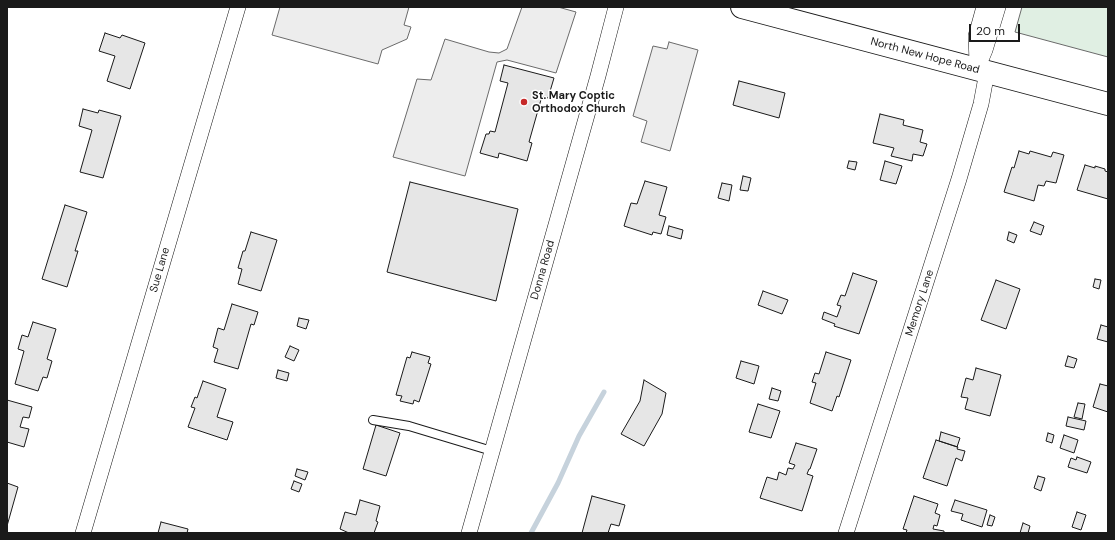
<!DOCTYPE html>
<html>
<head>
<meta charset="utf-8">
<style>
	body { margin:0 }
	#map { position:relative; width:1115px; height:540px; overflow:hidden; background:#fff; font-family:"DM Sans",sans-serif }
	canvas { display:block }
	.frame { position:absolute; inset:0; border:8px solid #1a1a1a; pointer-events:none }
	.scale { position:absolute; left:969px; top:24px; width:51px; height:18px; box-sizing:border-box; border:2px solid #1a1a1a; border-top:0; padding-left:5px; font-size:12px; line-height:14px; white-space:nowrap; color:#1a1a1a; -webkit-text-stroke:3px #fff; paint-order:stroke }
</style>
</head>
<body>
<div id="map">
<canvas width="1115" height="540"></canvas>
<div class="frame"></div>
<div class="scale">20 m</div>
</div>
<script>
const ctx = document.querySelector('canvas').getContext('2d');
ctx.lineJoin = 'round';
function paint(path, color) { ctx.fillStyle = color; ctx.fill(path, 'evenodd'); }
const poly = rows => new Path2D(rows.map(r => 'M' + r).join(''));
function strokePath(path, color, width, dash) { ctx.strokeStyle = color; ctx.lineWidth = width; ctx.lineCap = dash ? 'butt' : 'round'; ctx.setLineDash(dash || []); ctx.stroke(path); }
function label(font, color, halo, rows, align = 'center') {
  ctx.font = font + ' "DM Sans",sans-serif'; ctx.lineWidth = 3; ctx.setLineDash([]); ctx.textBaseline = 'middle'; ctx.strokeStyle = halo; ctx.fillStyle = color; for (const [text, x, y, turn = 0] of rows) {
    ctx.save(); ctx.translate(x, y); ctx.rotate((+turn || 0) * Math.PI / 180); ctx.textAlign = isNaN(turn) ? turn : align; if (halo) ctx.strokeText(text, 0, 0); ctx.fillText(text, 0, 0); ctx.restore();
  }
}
const green = poly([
	[1022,7,1108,7,1108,57,1015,32,1022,7]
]);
paint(green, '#e0efe3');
strokePath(green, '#6a6a6a', 1);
const parking = poly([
	[280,7,409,7,404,25,411,27,407,39,382,50,378,64,272,35,280,7],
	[522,7,558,7,576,12,556,73,507,60,497,62,465,176,393,157,417,79,431,80,445,39,489,52,499,53,507,49,522,7],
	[669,42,698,50,670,151,641,142,647,121,633,116,653,46,667,49,669,42]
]);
paint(parking, '#ededed');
strokePath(parking, '#6a6a6a', 1);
strokePath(poly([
	[531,533,558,483,579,436,604,392]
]), '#c6d2dc', 5);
const building = poly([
	[105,33,120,38,122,35,145,43,130,89,107,81,115,56,99,51,105,33],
	[504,65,554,78,548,98,542,96,529,142,532,143,527,161,499,153,498,158,480,153,486,134,489,134,490,131,495,132,508,83,500,81,504,65],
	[739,81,785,93,779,118,733,105,739,81],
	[83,109,98,113,99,110,121,116,103,178,80,172,92,130,79,126,83,109],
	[880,114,904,120,903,125,923,130,920,142,927,144,923,156,913,154,912,161,891,156,894,148,873,143,880,114],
	[1019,151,1029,154,1030,151,1051,157,1053,152,1064,155,1056,183,1046,181,1044,186,1038,185,1034,201,1004,192,1012,167,1014,168,1019,151],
	[849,161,857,162,855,170,847,168,849,161],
	[885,161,902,166,896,184,880,180,885,161],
	[1085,165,1095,168,1095,166,1105,169,1105,171,1108,172,1108,199,1077,190,1085,165],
	[743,176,751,178,748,191,740,190,743,176],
	[645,181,667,187,659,215,666,217,661,234,653,232,652,235,624,226,631,203,637,204,645,181],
	[410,182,518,209,496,301,387,272,410,182],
	[722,183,732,185,729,201,718,198,722,183],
	[65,205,87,212,75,251,78,251,67,287,42,279,65,205],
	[1034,222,1044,226,1041,235,1030,231,1034,222],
	[669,226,683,230,681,239,667,235,669,226],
	[251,232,277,240,261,291,238,284,242,269,238,268,243,251,245,251,251,232],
	[1009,232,1017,235,1014,243,1007,240,1009,232],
	[853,273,877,281,859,334,834,326,835,324,822,319,824,312,837,317,841,306,837,305,841,295,845,296,853,273],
	[1095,279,1101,280,1099,289,1093,287,1095,279],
	[996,280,1020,289,1006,329,981,320,996,280],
	[763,291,788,300,782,314,758,305,763,291],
	[232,304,258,312,254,325,251,324,238,369,214,362,218,349,213,347,218,328,224,330,232,304],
	[299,318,309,320,306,329,297,326,299,318],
	[33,322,56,329,47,359,52,361,47,378,43,377,38,391,15,384,24,351,18,349,22,335,28,337,33,322],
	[1101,325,1108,327,1108,342,1097,339,1101,325],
	[290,346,299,350,294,361,285,357,290,346],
	[412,352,430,357,428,363,431,364,419,402,414,400,413,404,400,401,402,396,396,395,407,357,410,358,412,352],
	[826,352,851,360,839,397,837,396,832,411,810,403,816,383,812,382,815,373,819,374,826,352],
	[1068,356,1077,359,1074,368,1065,366,1068,356],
	[741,361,759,366,754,384,736,378,741,361],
	[976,368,1001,375,990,416,965,409,968,398,961,397,966,378,973,380,976,368],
	[278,370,289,373,287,381,276,378,278,370],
	[644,380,666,393,662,414,644,446,621,434,640,401,644,380],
	[203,381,226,389,217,417,233,422,227,440,188,427,195,408,191,407,195,397,197,398,203,381],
	[1100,384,1108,386,1108,412,1093,407,1100,384],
	[772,388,781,391,778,401,769,399,772,388],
	[7,400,32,407,29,418,23,417,20,427,29,429,24,447,7,442,7,400],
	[1078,403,1085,404,1082,419,1074,417,1078,403],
	[758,404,780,411,771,438,749,432,758,404],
	[1068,417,1086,421,1084,430,1066,426,1068,417],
	[376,425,400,433,386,476,363,469,376,425],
	[941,432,960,438,957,447,939,441,941,432],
	[1048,433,1054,435,1052,443,1046,441,1048,433],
	[1064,435,1078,440,1074,453,1060,448,1064,435],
	[936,440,958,447,957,449,965,451,962,461,956,458,947,486,923,478,936,440],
	[796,443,817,449,810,469,809,469,807,474,813,476,802,511,760,498,767,477,777,480,779,472,786,475,788,468,793,469,795,465,789,463,796,443],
	[1077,457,1091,462,1087,473,1068,467,1071,458,1076,460,1077,457],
	[297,469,308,472,305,480,295,476,297,469],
	[1038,476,1045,478,1041,491,1034,488,1038,476],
	[294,481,302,484,299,492,291,489,294,481],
	[7,483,18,487,7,526,7,483],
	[592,496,625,505,619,526,611,524,608,533,582,533,592,496],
	[914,496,938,504,935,513,940,515,937,526,934,525,933,529,944,531,944,533,906,533,907,530,903,529,914,496],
	[360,500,380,506,376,521,378,522,374,533,349,533,340,529,345,512,356,515,360,500],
	[955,500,987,510,982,527,961,520,963,514,951,511,955,500],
	[1077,512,1086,515,1081,530,1072,527,1077,512],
	[990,515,995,517,992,526,987,525,990,515],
	[161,522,188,529,187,533,158,533,161,522],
	[1023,523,1030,526,1028,533,1020,533,1023,523]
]);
paint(building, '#e6e6e6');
strokePath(building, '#1a1a1a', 1);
const lane = poly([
	[373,420,409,426,492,451]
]);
const street = poly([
	[977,62,976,36,984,7],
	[977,69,985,50,998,7],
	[83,533,238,7],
	[469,533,598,76,616,7],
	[846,533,959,179,981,104,987,72]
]);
const primary = poly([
	[742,7,1108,104]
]);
strokePath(lane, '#1a1a1a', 10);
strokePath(street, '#1a1a1a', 16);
strokePath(primary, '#1a1a1a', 24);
strokePath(lane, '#fff', 8);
strokePath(street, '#fff', 15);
strokePath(primary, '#fff', 22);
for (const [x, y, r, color] of [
	[524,102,4,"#c62828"]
]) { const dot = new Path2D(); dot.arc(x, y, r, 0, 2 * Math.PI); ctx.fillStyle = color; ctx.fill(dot); strokePath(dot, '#fff', 1.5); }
label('11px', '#1a1a1a', '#fff', [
	["North New Hope Road",925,56,15],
	["Sue Lane",160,270,-74],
	["Donna Road",543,270,-74],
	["Memory Lane",920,303,-72]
]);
label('bold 11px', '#1a1a1a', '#fff', [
	["St. Mary Coptic",532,96],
	["Orthodox Church",532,109]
], 'left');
</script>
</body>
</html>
